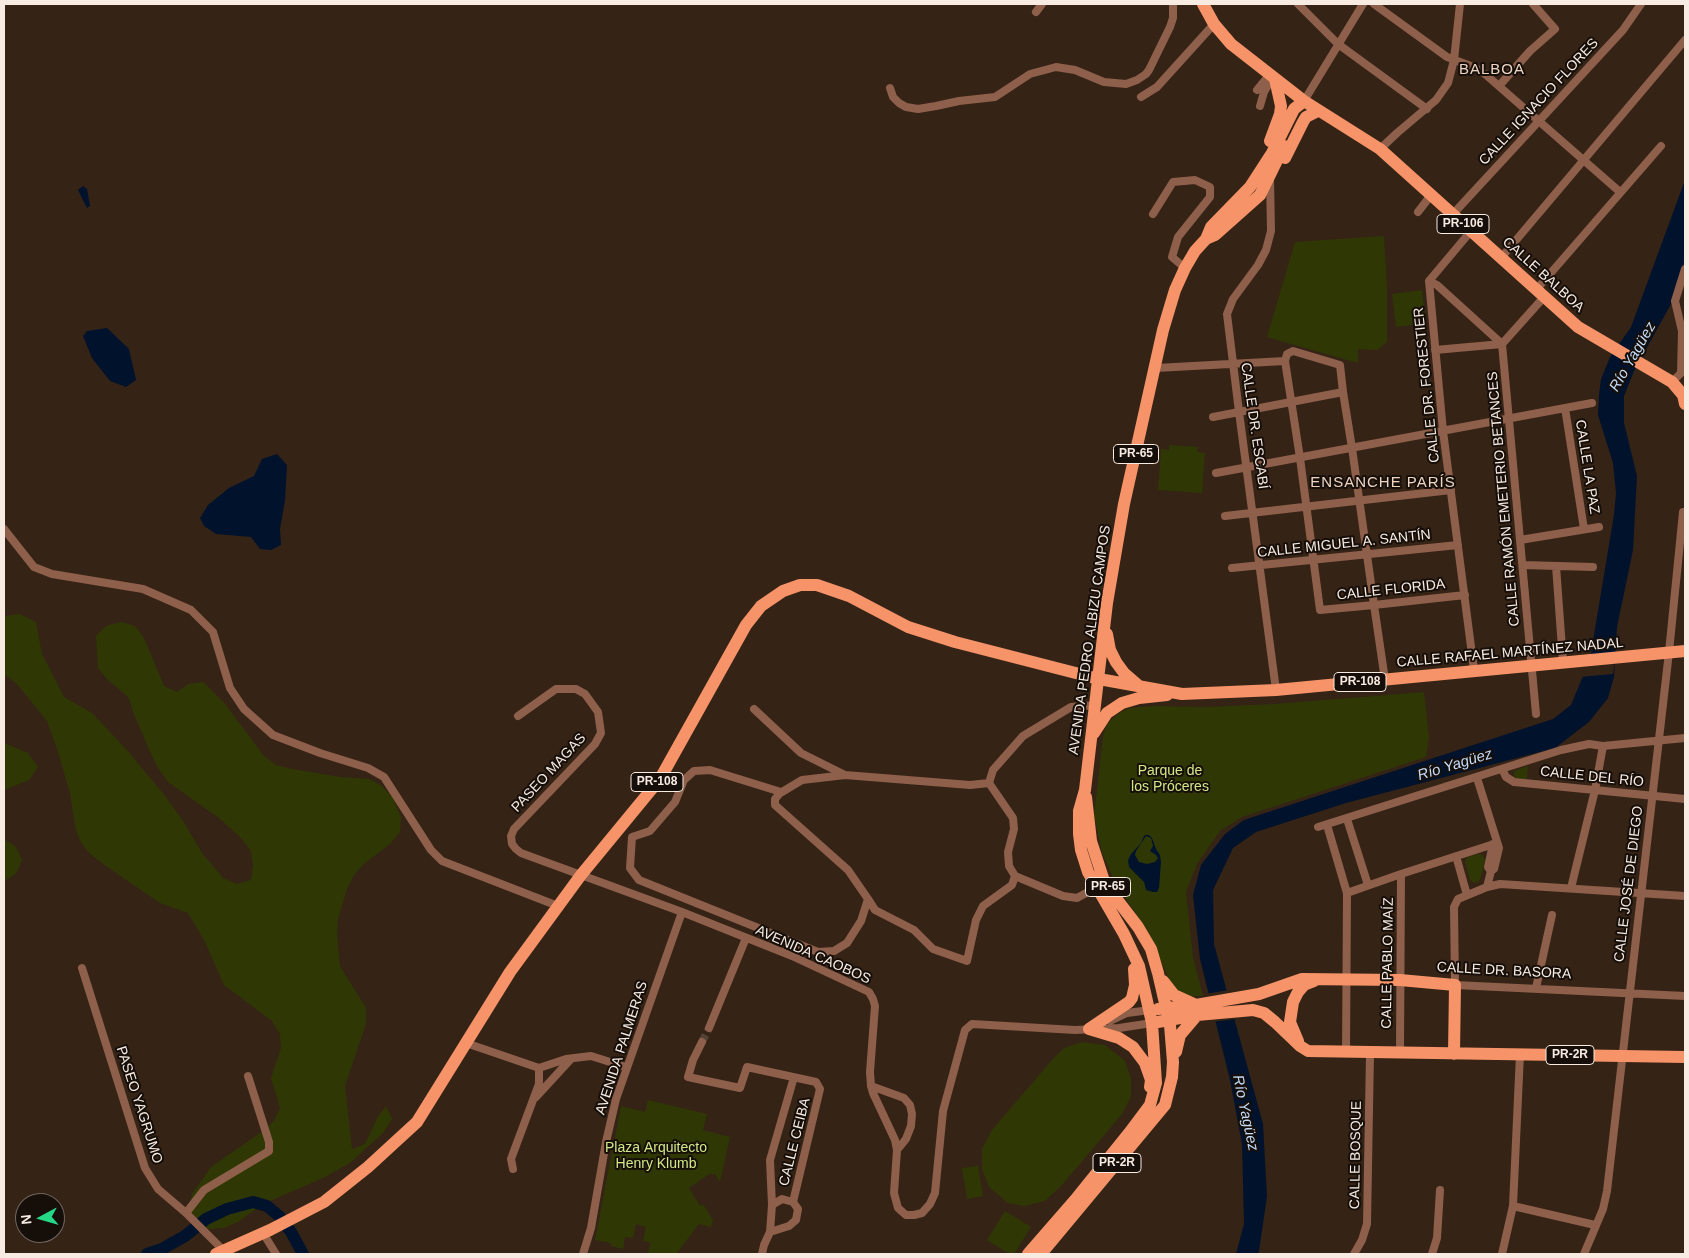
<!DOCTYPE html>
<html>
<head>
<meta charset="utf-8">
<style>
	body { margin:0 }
	#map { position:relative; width:1689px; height:1258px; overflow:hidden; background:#352316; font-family:Arial,sans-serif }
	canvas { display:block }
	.frame { position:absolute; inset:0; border:5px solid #f7ebe2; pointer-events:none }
	.north { position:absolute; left:15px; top:1193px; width:50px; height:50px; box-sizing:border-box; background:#160e09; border:1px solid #706660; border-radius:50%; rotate:264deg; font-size:14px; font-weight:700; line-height:20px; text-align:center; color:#f7ebe2 }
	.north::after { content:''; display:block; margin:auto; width:18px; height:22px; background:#25d886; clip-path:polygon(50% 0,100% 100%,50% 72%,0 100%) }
</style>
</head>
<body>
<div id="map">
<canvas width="1689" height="1258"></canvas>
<div class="frame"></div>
<div class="north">N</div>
</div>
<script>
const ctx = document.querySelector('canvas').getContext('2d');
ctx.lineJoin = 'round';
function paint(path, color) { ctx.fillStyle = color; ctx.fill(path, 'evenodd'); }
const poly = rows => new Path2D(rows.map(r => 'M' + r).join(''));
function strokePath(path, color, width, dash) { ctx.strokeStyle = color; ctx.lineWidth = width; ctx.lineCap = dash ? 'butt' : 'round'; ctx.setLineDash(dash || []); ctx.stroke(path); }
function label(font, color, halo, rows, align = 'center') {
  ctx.font = font + ' Arial,sans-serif'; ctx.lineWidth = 4; ctx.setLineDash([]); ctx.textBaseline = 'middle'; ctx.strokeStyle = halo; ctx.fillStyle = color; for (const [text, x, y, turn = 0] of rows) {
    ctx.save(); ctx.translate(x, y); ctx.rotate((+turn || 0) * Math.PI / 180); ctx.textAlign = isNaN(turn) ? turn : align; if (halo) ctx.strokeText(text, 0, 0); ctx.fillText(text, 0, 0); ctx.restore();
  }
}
paint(poly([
	[1384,236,1387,288,1387,342,1377,350,1358,349,1358,363,1267,337,1295,242],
	[1422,290,1426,323,1396,327,1392,294],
	[1169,445,1198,447,1197,452,1205,453,1202,493,1158,490,1161,449,1169,450],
	[20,614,36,622,42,654,64,697,92,713,126,749,166,797,185,824,202,853,223,878,237,884,251,880,253,866,251,851,241,838,219,818,168,782,158,768,151,754,133,712,129,698,107,679,98,668,96,636,106,626,121,622,135,626,144,638,164,686,177,692,188,684,203,682,225,704,264,756,276,765,292,769,340,777,369,779,382,786,393,798,401,817,400,832,390,844,365,863,354,875,347,889,338,919,337,935,340,966,366,1008,366,1024,345,1086,352,1149,365,1144,377,1118,386,1106,392,1119,383,1133,350,1163,323,1178,263,1204,238,1222,224,1228,209,1229,196,1223,189,1210,192,1194,211,1167,263,1131,274,1121,280,1108,271,1078,281,1048,280,1034,272,1021,224,985,205,942,188,913,160,903,103,864,89,853,80,841,75,827,70,793,57,749,47,721,16,683,4,674,4,616],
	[1424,692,1429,737,1426,757,1242,817,1220,831,1197,864,1186,892,1193,957,1203,996,1186,996,1173,988,1149,934,1115,882,1102,853,1094,815,1103,737,1107,724,1116,715,1129,708,1153,706,1207,707,1275,704],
	[4,743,28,753,38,767,29,780,4,790],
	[1528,766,1527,780,1516,778,1514,777,1514,771],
	[4,839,16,847,22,860,16,874,4,881],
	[1478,854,1483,855,1485,860,1480,880,1475,883,1470,880,1465,861,1468,857],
	[1082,1042,1105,1045,1125,1061,1131,1079,1131,1096,1122,1114,1062,1185,1045,1201,1024,1206,1008,1203,989,1187,982,1169,982,1149,992,1130,1051,1061,1064,1048],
	[648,1100,707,1114,703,1130,730,1137,720,1182,715,1174,712,1175,711,1173,689,1188,700,1206,703,1204,713,1220,711,1227,699,1224,676,1254,659,1253,658,1254,648,1254,650,1242,643,1241,646,1227,636,1224,633,1238,625,1237,623,1249,611,1246,611,1243,595,1240,621,1106,645,1112],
	[978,1166,983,1196,967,1199,962,1168],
	[1005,1211,1031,1227,1014,1254,1009,1254,987,1240]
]), '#2f3804');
paint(poly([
	[1685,180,1685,260,1671,304,1634,371,1624,396,1624,423,1637,476,1633,550,1617,627,1614,677,1608,698,1589,722,1555,748,1346,803,1256,832,1233,848,1213,890,1214,944,1263,1124,1267,1196,1259,1251,1258,1254,1236,1254,1244,1224,1242,1144,1230,1080,1200,959,1193,895,1201,865,1225,834,1244,820,1553,719,1571,705,1590,659,1614,515,1616,493,1613,463,1598,415,1599,395,1601,379,1610,357,1631,327],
	[83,186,87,189,90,206,87,208,78,190],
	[107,328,129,349,136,380,126,387,110,381,92,358,83,336,87,331],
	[277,454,287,465,285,500,280,529,281,545,271,550,260,549,251,537,216,534,204,526,200,518,208,505,229,488,254,476,262,459],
	[1145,835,1149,835,1152,838,1156,849,1160,855,1161,862,1159,888,1157,892,1153,892,1146,890,1144,882,1129,867,1128,860,1131,854,1141,843,1143,838],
	[1146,836,1151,838,1153,846,1150,851,1156,855,1158,858,1155,862,1147,864,1139,862,1135,855,1136,851]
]), '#01132c');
paint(poly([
	[1616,654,1613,674,1580,677,1588,658],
	[1229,990,1236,1019,1212,1022,1205,994]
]), '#352316');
strokePath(poly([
	[147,1254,162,1249,185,1236,206,1219,227,1209,253,1202,267,1206,279,1216,291,1232,303,1254]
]), '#01132c', 12);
strokePath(poly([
	[702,1042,709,1028]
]), '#524135', 8, [8, 4]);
strokePath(poly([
	[1298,4,1338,44,1427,109],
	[1374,4,1447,57,1476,68,1485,74,1620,192],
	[1036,12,1042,4],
	[1499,86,1530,51,1555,29,1533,4],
	[890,88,893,97,899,103,906,107,918,109,936,106,959,101,995,97,1030,74,1056,67,1075,70,1104,82,1126,84,1137,80,1146,74,1149,70,1170,27,1173,18,1173,4],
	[1257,90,1270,74],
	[1141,97,1157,87,1214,24],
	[1304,101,1363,4],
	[1260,106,1264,92,1273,77],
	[1380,149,1397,133,1436,100,1448,83,1454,60,1460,4],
	[1270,178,1271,231,1266,250,1258,265,1233,299,1227,314,1239,412,1276,690],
	[1418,212,1431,195],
	[1153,214,1173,182,1195,180,1210,187,1210,197,1178,237,1172,257,1185,268],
	[1453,214,1623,30,1641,4],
	[1471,231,1429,281,1443,431,1474,670],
	[1501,258,1685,40],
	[1429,281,1437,285,1502,344],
	[1536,290,1661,146],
	[1435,350,1502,344],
	[1156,368,1285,361],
	[1672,382,1681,373,1682,331,1675,301,1685,269],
	[1565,408,1584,529],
	[1213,417,1343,392],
	[1216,473,1592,403],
	[1225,516,1451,490],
	[4,529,34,567,52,574,143,589,191,610,213,632,230,688,244,709,273,735,320,753,368,768,384,777,431,850,442,861,558,906],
	[1520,540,1599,527],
	[1523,565,1593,567],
	[1556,566,1563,662],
	[1232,568,1458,545],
	[1385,680,1374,605,1352,448,1343,392,1340,365,1293,351,1287,354,1285,361,1300,458,1320,610,1374,605,1465,595],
	[754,709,801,753,845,775,970,785,989,783,1013,818,1014,829,1008,852,1009,866,1015,876,1063,896,1077,898,1099,886],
	[1536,714,1502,344,1544,297],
	[518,716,556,689,576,689,585,694,598,712,601,733,595,744,514,829,511,836,512,844,516,849,521,853,682,912,792,956,869,992,873,999,875,1006,870,1072,871,1086,873,1093,895,1140,897,1150,894,1193,898,1208,906,1215,914,1215,922,1213,930,1204,935,1193,943,1111,965,1030,972,1024,1075,1030,1119,1028,1152,1023],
	[1502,769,1506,777,1514,782,1685,799],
	[1477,778,1499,848,1494,869,1491,871],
	[989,783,993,770,1023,736,1071,707,1096,705],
	[781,792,710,770,694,771,684,780,675,802,650,831,632,837,630,868,639,880,818,952,834,951,847,943,861,921,868,899,848,870,775,805,775,799,781,792,782,792,802,780,845,775],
	[1347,819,1368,885],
	[1327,825,1347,893,1346,1052],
	[1318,827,1561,750,1589,744,1603,746,1685,738],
	[1456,856,1467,895],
	[1487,887,1491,871,1488,867,1493,844],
	[1571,888,1595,790,1603,746],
	[1347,893,1401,874,1497,843],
	[1685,896,1500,884,1487,887,1458,899,1454,907,1455,985,1685,996],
	[868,899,875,910,914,930,933,949,967,961,976,920,983,906,1012,885,1015,876],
	[82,968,145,1168,158,1189,186,1213,224,1251],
	[1536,988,1552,915],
	[1110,1021,1127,1013,1150,1010],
	[709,1028,746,938],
	[702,1042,693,1060,688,1077,740,1088,747,1067,816,1082,820,1089,793,1202],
	[466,1043,539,1068,566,1059,591,1056,626,1067],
	[1400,1053,1401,874],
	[871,1086,904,1098,910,1105,912,1114,911,1126,906,1139,897,1150],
	[536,1097,570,1060],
	[513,1169,511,1159,539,1084,539,1068],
	[772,1205,770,1160,794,1077],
	[1513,1206,1595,1225],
	[186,1213,204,1190,269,1151,269,1142,248,1076],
	[263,1233,276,1254],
	[583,1254,591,1228,606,1142,616,1099,682,912],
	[762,1254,764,1245,770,1232,772,1205,782,1199,793,1202,798,1209,796,1220,789,1226,770,1232],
	[1354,1254,1362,1240,1367,1224,1370,1053],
	[1432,1254,1437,1238,1440,1190],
	[1502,1254,1513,1206,1520,1054],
	[1584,1254,1603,1209,1607,1191,1669,652,1683,512,1685,512]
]), '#8e5f4a', 8);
strokePath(poly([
	[1203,4,1214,24,1231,44,1304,101,1380,149,1578,327,1672,382,1683,395,1685,404],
	[1270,141,1280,114,1281,106,1275,79],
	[1285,158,1303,122,1306,117,1318,111],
	[1208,238,1215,235,1260,195,1284,146],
	[1107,634,1110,650,1116,662,1124,673,1139,686],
	[1094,733,1107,713,1122,703,1139,698,1167,695],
	[1163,981,1174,995,1196,1005],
	[1158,1009,1196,1005,1259,994,1302,979,1400,980,1455,985,1454,1054],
	[1152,1023,1197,1015,1253,1010,1264,1013,1275,1022,1300,1046,1308,1051,1685,1057],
	[1089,1029,1119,1038,1133,1047,1145,1063,1151,1080,1150,1087],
	[1089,1029,1129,1002,1132,998,1135,985,1134,969],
	[1298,1041,1290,1022,1293,1002,1298,992,1304,985,1314,981],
	[1176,1052,1180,1035,1197,1015],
	[216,1254,270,1230,324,1202,368,1167,417,1122,510,972,581,875,660,779,746,625,761,606,783,591,800,585,817,585,849,596,908,627,955,642,1099,679,1182,694,1276,690,1685,651],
	[1028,1254,1075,1200,1129,1133,1150,1105,1156,1083,1152,1023,1139,966,1124,934,1088,872,1081,850,1079,834,1079,811,1085,790,1107,603,1124,504,1163,330,1175,290,1185,268,1195,251,1206,239,1211,227,1250,187,1272,153,1294,109,1304,101],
	[1041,1254,1165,1105,1172,1077,1173,1062,1170,1025,1158,973,1151,949,1138,927,1105,884,1091,841,1086,797]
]), '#f69368', 12);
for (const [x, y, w] of [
	[1463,224,52],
	[1136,454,45],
	[1360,682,52],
	[657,782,52],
	[1108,887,45],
	[1570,1055,48],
	[1117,1163,48]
]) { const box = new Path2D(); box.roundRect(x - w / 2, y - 9.5, w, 19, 4); ctx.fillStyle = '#160e09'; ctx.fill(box); strokePath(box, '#f7ebe2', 1); }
label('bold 12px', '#f7ebe2', null, [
	["PR-106",1463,224],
	["PR-65",1136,454],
	["PR-108",1360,682],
	["PR-108",657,782],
	["PR-65",1108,887],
	["PR-2R",1570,1055],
	["PR-2R",1117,1163]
]);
label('14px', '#f7ebe2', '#160e09', [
	["CALLE IGNACIO FLORES",1539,102,-47],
	["CALLE BALBOA",1543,275,42],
	["CALLE DR. FORESTIER",1427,385,-96],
	["CALLE DR. ESCABÍ",1254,426,82],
	["CALLE LA PAZ",1587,467,81],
	["CALLE RAMÓN EMETERIO BETANCES",1504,499,-95],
	["CALLE MIGUEL A. SANTÍN",1344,544,-6],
	["CALLE FLORIDA",1391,590,-6],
	["AVENIDA PEDRO ALBIZU CAMPOS",1090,640,-82],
	["CALLE RAFAEL MARTÍNEZ NADAL",1510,653,-5],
	["PASEO MAGAS",549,773,-47],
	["CALLE DEL RÍO",1592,777,6],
	["CALLE JOSÉ DE DIEGO",1629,884,-83],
	["AVENIDA CAOBOS",813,955,24],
	["CALLE PABLO MAÍZ",1388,963,-89],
	["CALLE DR. BASORA",1504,971,3],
	["AVENIDA PALMERAS",622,1048,-72],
	["PASEO YAGRUMO",139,1105,72],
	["CALLE CEIBA",795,1142,-76],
	["CALLE BOSQUE",1356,1155,-89]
]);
label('14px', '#d2e886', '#160e09', [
	["Parque de",1170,771],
	["los Próceres",1170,787],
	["Plaza Arquitecto",656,1148],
	["Henry Klumb",656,1164]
]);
ctx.letterSpacing = '1px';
label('15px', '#edd5c4', '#160e09', [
	["BALBOA",1492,70],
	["ENSANCHE PARÍS",1383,483]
]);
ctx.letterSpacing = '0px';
label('italic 15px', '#c2dbf9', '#160e09', [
	["Río Yagüez",1633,357,-60],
	["Río Yagüez",1455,765,-17],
	["Río Yagüez",1245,1113,78]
]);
</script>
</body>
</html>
